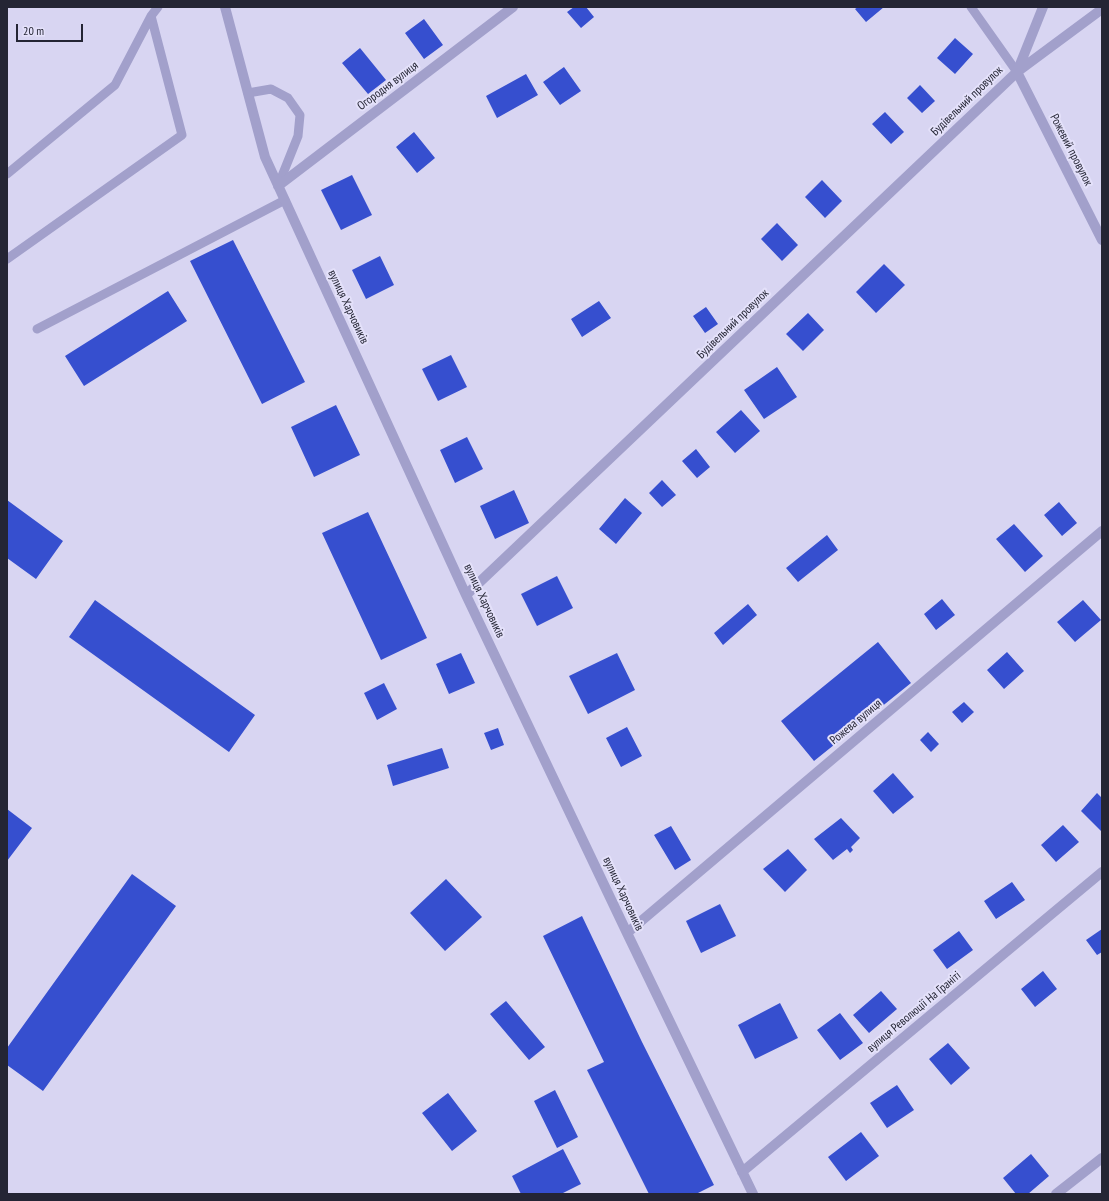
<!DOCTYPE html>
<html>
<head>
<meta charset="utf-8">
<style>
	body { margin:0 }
	#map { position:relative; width:1109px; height:1201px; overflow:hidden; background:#d8d5f2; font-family:"PT Sans Narrow",sans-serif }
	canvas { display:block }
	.frame { position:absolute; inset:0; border:8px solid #242534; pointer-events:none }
	.scale { position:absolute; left:16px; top:24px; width:67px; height:18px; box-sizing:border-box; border:2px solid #242534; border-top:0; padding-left:5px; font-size:12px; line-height:14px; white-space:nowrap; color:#242534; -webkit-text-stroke:3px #e4e1fa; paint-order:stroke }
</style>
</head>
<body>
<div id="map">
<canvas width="1109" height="1201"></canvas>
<div class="frame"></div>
<div class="scale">20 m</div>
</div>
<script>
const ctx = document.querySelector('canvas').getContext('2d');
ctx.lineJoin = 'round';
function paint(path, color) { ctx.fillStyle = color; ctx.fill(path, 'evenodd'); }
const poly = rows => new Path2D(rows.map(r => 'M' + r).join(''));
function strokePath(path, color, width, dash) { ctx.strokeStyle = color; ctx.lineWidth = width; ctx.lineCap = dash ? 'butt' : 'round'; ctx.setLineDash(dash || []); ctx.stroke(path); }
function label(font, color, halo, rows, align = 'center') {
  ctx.font = font + ' "PT Sans Narrow",sans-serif'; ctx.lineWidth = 4; ctx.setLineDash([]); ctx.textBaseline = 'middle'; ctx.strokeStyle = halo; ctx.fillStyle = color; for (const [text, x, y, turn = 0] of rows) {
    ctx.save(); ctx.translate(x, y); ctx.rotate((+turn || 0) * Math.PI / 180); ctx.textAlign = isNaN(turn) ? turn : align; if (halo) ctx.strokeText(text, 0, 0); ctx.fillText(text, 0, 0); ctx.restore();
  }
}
paint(poly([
	[574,7,586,7,594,17,581,28,567,12],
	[858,7,884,7,866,22,855,9],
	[424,19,443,45,424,59,405,33],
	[955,38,973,54,955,74,937,58],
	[360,48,386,80,368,94,342,63],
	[564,67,581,91,560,105,543,82],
	[526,74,538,95,497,118,486,96],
	[920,85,935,101,922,113,907,98],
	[885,112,904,132,891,144,872,124],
	[414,132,435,158,417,173,396,147],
	[352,175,372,215,341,230,321,190],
	[822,180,842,201,825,218,805,197],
	[777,223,798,245,782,261,761,239],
	[233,240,305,382,262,404,190,261],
	[380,256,394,285,366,299,352,270],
	[884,264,905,285,876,313,856,292],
	[168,291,187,321,84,386,65,356],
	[599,301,611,318,582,337,571,319],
	[706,307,718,324,705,333,693,316],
	[808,313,824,330,803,351,786,334],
	[451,355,467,387,438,401,422,369],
	[777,367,797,397,764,419,744,390],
	[336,405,360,455,314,477,291,427],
	[741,410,760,431,735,453,716,432],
	[467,437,483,469,455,483,440,450],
	[696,449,710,467,697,478,682,461],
	[662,480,676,495,662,507,649,493],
	[514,490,529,523,495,539,480,506],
	[625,498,642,513,616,544,599,529],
	[7,500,63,541,36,579,7,558],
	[1059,502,1077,523,1062,536,1044,515],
	[368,512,427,638,381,660,322,533],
	[1014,524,1043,556,1025,572,996,539],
	[827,535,838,550,798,582,786,568],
	[557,576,573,608,537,626,521,594],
	[942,599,955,615,936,630,924,614],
	[95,600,255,715,229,752,69,637],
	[1083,600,1101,620,1075,642,1057,622],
	[748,604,757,615,723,645,714,633],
	[878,642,911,683,814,761,781,721],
	[1007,652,1024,671,1004,689,987,670],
	[461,653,475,683,449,694,436,664],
	[617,653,635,690,588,714,569,676],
	[384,683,397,709,377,720,364,693],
	[964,702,974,712,962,723,952,712],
	[627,727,642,756,621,767,606,738],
	[498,728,504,745,491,750,484,733],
	[928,732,939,744,931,752,920,740],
	[442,748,449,768,393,786,387,765],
	[893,773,914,797,893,814,873,791],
	[1097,793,1102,798,1102,832,1081,811],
	[7,809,32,828,7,861],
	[841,818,860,838,851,847,853,850,850,853,847,849,833,860,814,839],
	[1063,825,1079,842,1056,862,1041,845],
	[671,826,691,860,675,870,654,835],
	[788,849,807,870,785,892,763,869],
	[132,874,176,906,43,1091,7,1065,7,1048],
	[446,879,482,917,445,951,410,913],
	[1012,882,1025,900,996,919,984,901],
	[720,904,736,936,701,953,686,921],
	[582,916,642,1042,714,1185,696,1194,649,1194,587,1070,604,1062,543,936],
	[1102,929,1102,952,1097,955,1086,940],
	[959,931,973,950,947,969,933,950],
	[1043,971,1057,989,1035,1007,1021,989],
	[881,991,897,1009,869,1033,853,1015],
	[506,1001,545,1047,529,1060,490,1014],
	[780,1003,798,1038,755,1059,738,1025],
	[840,1013,863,1043,840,1060,817,1030],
	[948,1043,970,1068,951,1085,929,1059],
	[897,1085,914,1110,887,1128,870,1103],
	[555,1090,578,1137,557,1148,534,1101],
	[448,1093,477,1131,452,1151,422,1113],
	[861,1132,879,1156,846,1181,828,1157],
	[563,1149,581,1184,561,1194,521,1194,512,1176],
	[1031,1154,1049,1176,1028,1194,1016,1194,1003,1178]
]), '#364fcf');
strokePath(poly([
	[971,7,1017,72],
	[248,93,271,89,288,98,300,115,298,136,278,186],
	[7,174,115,85,151,16,158,7],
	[7,259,182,135,151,16],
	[37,329,285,200]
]), '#a2a0cb', 9);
strokePath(poly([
	[225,7,265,157,466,595,627,933,753,1194],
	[1043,7,1017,72,1102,240],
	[278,186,513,7],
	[466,595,1017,72,1102,9],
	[627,933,1102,531],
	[742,1172,1102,872],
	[1056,1194,1102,1158]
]), '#a2a0cb', 10);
label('12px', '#242534', '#e4e1fa', [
	["Огородня вулиця",388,86,-37],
	["Будівельний провулок",967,101,-44],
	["Рожевий провулок",1071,150,63],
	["вулиця Харчовиків",348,307,65],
	["Будівельний провулок",733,324,-44],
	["вулиця Харчовиків",484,601,65],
	["Рожева вулиця",856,722,-40],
	["вулиця Харчовиків",623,894,65],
	["вулиця Революції На Граніті",914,1012,-40]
]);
</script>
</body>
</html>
